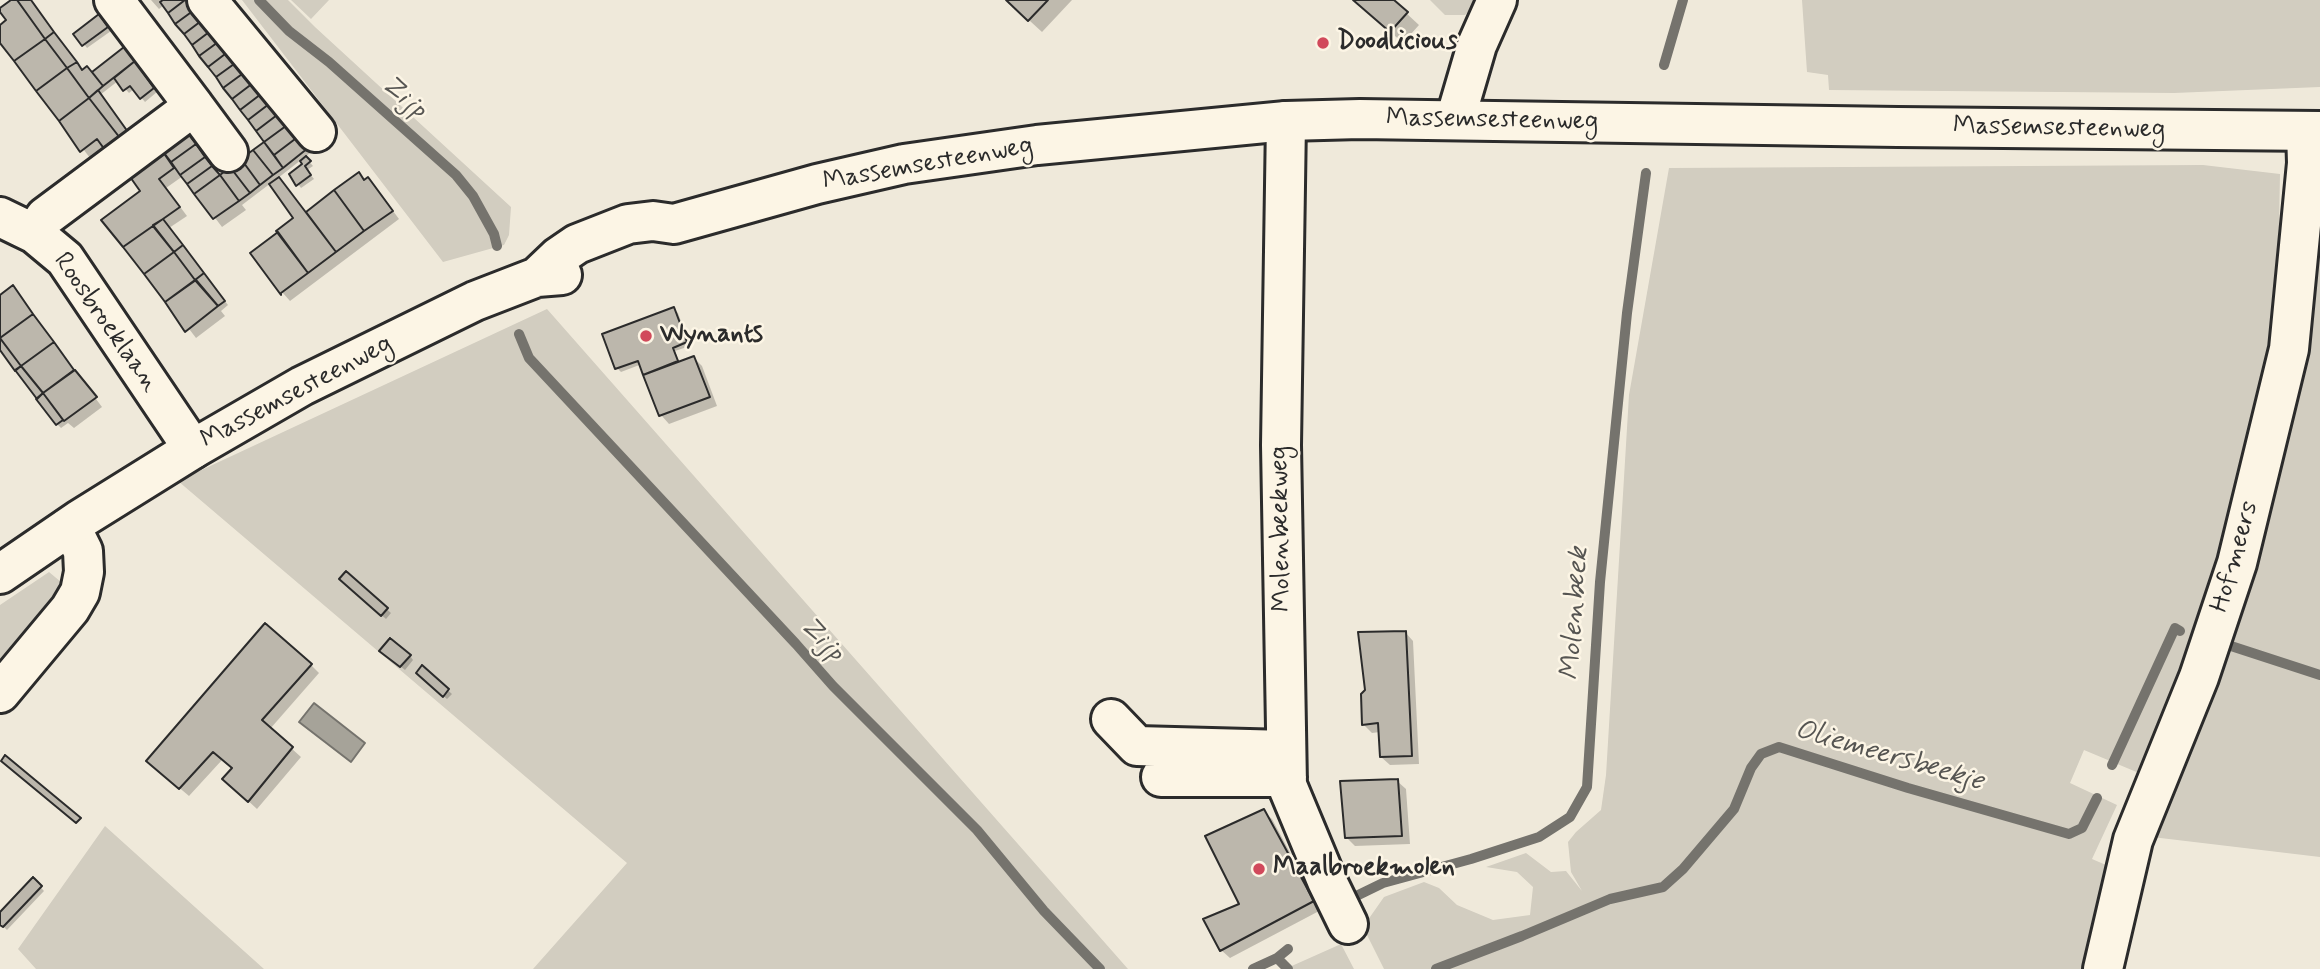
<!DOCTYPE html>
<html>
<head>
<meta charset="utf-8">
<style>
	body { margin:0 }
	canvas { display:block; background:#efe9da }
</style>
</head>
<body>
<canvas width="2320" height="969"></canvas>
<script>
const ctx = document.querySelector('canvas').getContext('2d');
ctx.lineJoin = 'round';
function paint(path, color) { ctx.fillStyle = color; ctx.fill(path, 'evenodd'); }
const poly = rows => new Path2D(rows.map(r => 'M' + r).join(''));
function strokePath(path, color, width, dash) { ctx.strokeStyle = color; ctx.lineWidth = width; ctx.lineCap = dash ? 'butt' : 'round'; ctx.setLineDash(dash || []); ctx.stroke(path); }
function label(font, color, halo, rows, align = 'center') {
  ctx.font = font + ' Mynerve,sans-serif'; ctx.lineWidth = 5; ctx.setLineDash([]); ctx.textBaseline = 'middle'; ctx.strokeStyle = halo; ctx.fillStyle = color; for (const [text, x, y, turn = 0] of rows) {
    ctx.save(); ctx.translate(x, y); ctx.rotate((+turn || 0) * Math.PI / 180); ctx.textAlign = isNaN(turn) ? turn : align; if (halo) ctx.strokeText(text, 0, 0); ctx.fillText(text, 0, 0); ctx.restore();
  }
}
paint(poly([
	[242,0,288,0,315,27,511,207,509,235,504,245,443,262],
	[291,0,329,0,311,19],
	[1430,0,1480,0,1465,15,1445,15],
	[1802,0,2320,0,2320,87,2174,93,1829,90,1828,75,1807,72],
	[2203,165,2280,174,2279,227,2269,356,2208,603,2146,776,2084,750,2070,783,2117,805,2092,859,2113,868,2092,969,1384,969,1363,927,1384,897,1424,882,1439,888,1457,905,1493,920,1530,915,1533,887,1517,872,1486,867,1526,853,1551,872,1566,871,1582,891,1571,872,1568,842,1576,832,1601,810,1606,775,1629,395,1669,168],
	[2320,195,2320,857,2152,837,2262,541,2306,358],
	[547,309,1128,969,533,969,627,863,178,481],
	[49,572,61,582,59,598,0,667,0,605],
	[105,826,206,917,264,969,36,969,18,949],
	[1341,944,1354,969,1285,969]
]), '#d2cdc0');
const water = poly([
	[314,703,365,743,351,762,299,722,314,703]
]);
paint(water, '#a6a399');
strokePath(water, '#75736d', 2);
paint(poly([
	[13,0,30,0,83,71,92,74,124,49,157,92,145,102,134,89,129,93,118,81,100,95,105,148,90,158,0,40,0,27,9,20],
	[151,0,196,0,310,153,305,157,313,166,307,170,314,179,301,188,298,184,305,164,301,160,278,178,307,213,359,174,376,188,399,219,290,301,282,292,296,218,271,183,242,205,246,210,222,227,183,176,166,188,187,216,169,228,228,305,221,311,225,316,196,338,105,219,143,191,130,174,186,133,220,177,266,143,164,5,159,9],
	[1007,0,1072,0,1042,32],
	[1354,0,1392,0,1419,25,1403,43],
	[103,20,111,31,87,48,84,44],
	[0,297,20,297,102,407,74,428,68,423,61,428,57,424,0,348],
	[674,309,678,313,690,346,675,351,680,363,694,358,702,366,717,406,669,424,661,415,642,364,621,372,617,368],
	[347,574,391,613,386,619,342,579],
	[1405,632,1413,641,1419,764,1390,765,1381,757,1380,732,1372,733,1363,724],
	[385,654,410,656,413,660,405,670],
	[311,665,319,673,270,729,301,757,257,809,233,787,234,769,222,760,189,796,157,769],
	[423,668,452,694,447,699,418,673],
	[1397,781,1406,789,1410,844,1355,846,1346,837],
	[1263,811,1272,819,1321,910,1230,958,1221,950,1242,904],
	[33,879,44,891,7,930,0,923,0,915]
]), '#0003');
strokePath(poly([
	[259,0,289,31,329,62,456,175,473,196,494,234,497,246],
	[1664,65,1683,0],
	[519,334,529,358,796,644,833,686,977,830,1044,911,1100,969],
	[2231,646,2320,675],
	[2112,765,2175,628,2180,631],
	[1348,900,1383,883,1471,859,1539,837,1570,817,1587,787,1600,582,1627,313,1646,173],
	[1277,958,1288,969],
	[1253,969,1277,958,1288,949],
	[1436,969,1522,936,1610,899,1663,887,1683,869,1734,809,1751,768,1761,754,1779,747,1908,788,2069,834,2082,828,2097,798]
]), '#75736d', 10);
const building = poly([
	[11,0,17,0,45,39,14,61,0,43,0,25,6,20,0,12,0,8,11,0],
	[17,0,31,0,54,32,45,39,17,0],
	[163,0,185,0,168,13,160,2,163,0],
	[185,0,197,0,201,5,175,24,168,13,185,0],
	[1006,0,1048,0,1028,21,1006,0],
	[1353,0,1394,0,1408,12,1390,32,1353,0],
	[201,5,209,15,184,34,175,24,201,5],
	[99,14,108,27,82,46,73,34,99,14],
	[209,15,217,26,192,45,184,34,209,15],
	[217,26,225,37,199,56,192,45,217,26],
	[54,32,77,62,67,68,45,39,54,32],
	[225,37,233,48,208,67,199,56,225,37],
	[45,39,67,68,36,91,14,61,45,39],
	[124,47,135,61,103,86,92,72,124,47],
	[233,48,241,59,216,77,208,67,233,48],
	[241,59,249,69,223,88,216,77,241,59],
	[135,61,154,88,140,99,130,86,123,91,114,78,135,61],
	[77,62,82,70,87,66,103,86,89,98,67,68,77,62],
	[67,68,89,98,59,121,36,91,67,68],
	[249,69,257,80,232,99,223,88,249,69],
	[257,80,265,91,240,110,232,99,257,80],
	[98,90,128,132,120,138,89,98,98,90],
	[265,91,273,101,248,120,240,110,265,91],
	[89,98,120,138,105,150,97,139,80,152,59,121,89,98],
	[273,101,281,112,256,131,248,120,273,101],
	[281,112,290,123,264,142,256,131,281,112],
	[290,123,299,136,274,155,264,142,290,123],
	[186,131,196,144,171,162,161,149,186,131],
	[299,136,308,148,283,168,274,155,299,136],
	[264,142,283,168,273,175,253,150,264,142],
	[196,144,205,157,180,175,171,162,196,144],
	[161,149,174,168,159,179,180,207,123,247,101,220,140,191,128,174,161,149],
	[253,150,273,175,260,185,241,159,253,150],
	[306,156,311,161,305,166,311,175,296,186,289,174,302,164,300,161,306,156],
	[205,157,212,166,187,184,180,175,205,157],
	[241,159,260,185,250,193,230,167,241,159],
	[212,166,220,175,194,194,187,184,212,166],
	[230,167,250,193,239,201,220,175,230,167],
	[359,172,364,180,368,177,393,211,364,231,334,190,359,172],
	[220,175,239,201,213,219,194,194,220,175],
	[279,177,336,252,308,273,276,231,293,218,269,184,279,177],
	[334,190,364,231,336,252,306,212,334,190],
	[163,219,183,245,174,252,153,225,163,219],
	[153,226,174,252,144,274,123,247,153,226],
	[278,232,308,273,281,293,281,295,250,253,278,232],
	[183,245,204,273,195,280,174,252,183,245],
	[174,252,195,280,165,302,144,274,174,252],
	[204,273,225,301,218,306,195,280,204,273],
	[196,280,218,306,185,332,165,302,196,280],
	[13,285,33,314,0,338,0,295,13,285],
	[674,307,687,342,673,348,678,361,643,375,638,361,615,369,602,334,674,307],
	[33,314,54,342,21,366,0,338,33,314],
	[0,338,21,366,15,371,0,350,0,338],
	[54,342,74,370,43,393,21,366,54,342],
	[694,356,710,397,659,416,643,375,694,356],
	[21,366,43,393,37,399,15,370,21,366],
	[75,370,97,397,64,421,43,393,75,370],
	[43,393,63,420,56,425,36,399,43,393],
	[346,571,388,608,381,616,339,579,346,571],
	[265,623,312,664,262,720,293,747,248,802,222,779,232,768,213,752,179,789,146,761,265,623],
	[1406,631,1412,756,1380,757,1378,723,1362,725,1361,694,1365,690,1358,632,1406,631],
	[390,638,411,655,400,667,379,651,390,638],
	[422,665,449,689,443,697,416,673,422,665],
	[5,755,81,818,76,823,1,761,5,755],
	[1398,779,1402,836,1345,838,1340,781,1398,779],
	[1264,809,1314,901,1220,951,1203,919,1239,904,1205,836,1264,809],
	[33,877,42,886,3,927,0,925,0,912,33,877]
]);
paint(building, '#bcb7ac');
strokePath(building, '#2b2b2b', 2);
const minor = poly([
	[207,0,316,132],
	[194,106,228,152],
	[1455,120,1477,45,1497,0],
	[1286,121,1281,445,1287,785,1327,881,1348,924],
	[0,217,35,234,65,259,193,449],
	[35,234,45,217,194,106,114,0],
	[0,693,70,609,80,592,84,572,83,551,77,539,68,528],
	[1111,719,1137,746,1286,750],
	[1161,777,1287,777],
	[2103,969,2133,840,2199,677,2237,563,2289,349,2307,163,2306,131]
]);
const major = poly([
	[537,277,558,257,577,244,628,224,653,221,674,224,817,184,904,164,1037,145,1286,121,1360,119,1898,127,2320,131],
	[0,574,79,520,193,449,302,386,475,301,537,277,562,275]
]);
strokePath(minor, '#2b2b2b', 44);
strokePath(major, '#2b2b2b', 44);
strokePath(minor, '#fcf5e5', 38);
strokePath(major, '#fcf5e5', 38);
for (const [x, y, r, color] of [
	[1323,43,7,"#d1495b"],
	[646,336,7,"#d1495b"],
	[1259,869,7,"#d1495b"]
]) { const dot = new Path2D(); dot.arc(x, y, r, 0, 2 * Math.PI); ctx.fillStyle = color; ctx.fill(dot); strokePath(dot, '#fcf5e5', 2.5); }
label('bold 26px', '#2b2b2b', '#fcf5e5', [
	["Doodlicious",1337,43],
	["Wynants",660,336],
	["Maalbroekmolen",1273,869]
], 'left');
label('26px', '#2b2b2b', '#fcf5e5', [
	["Massemsesteenweg",1492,121,1],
	["Massemsesteenweg",2059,129,1],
	["Massemsesteenweg",928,165,-10],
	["Roosbroeklaan",105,323,55],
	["Massemsesteenweg",297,393,-28],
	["Molenbeekweg",1282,529,-91],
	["Hofmeers",2236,557,-74]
]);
label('italic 28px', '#565552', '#fcf5e5', [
	["Zijp",403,98,42],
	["Molenbeek",1576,614,-86],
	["Zijp",821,640,47],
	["Oliemeersbeekje",1889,757,16]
]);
</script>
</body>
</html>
